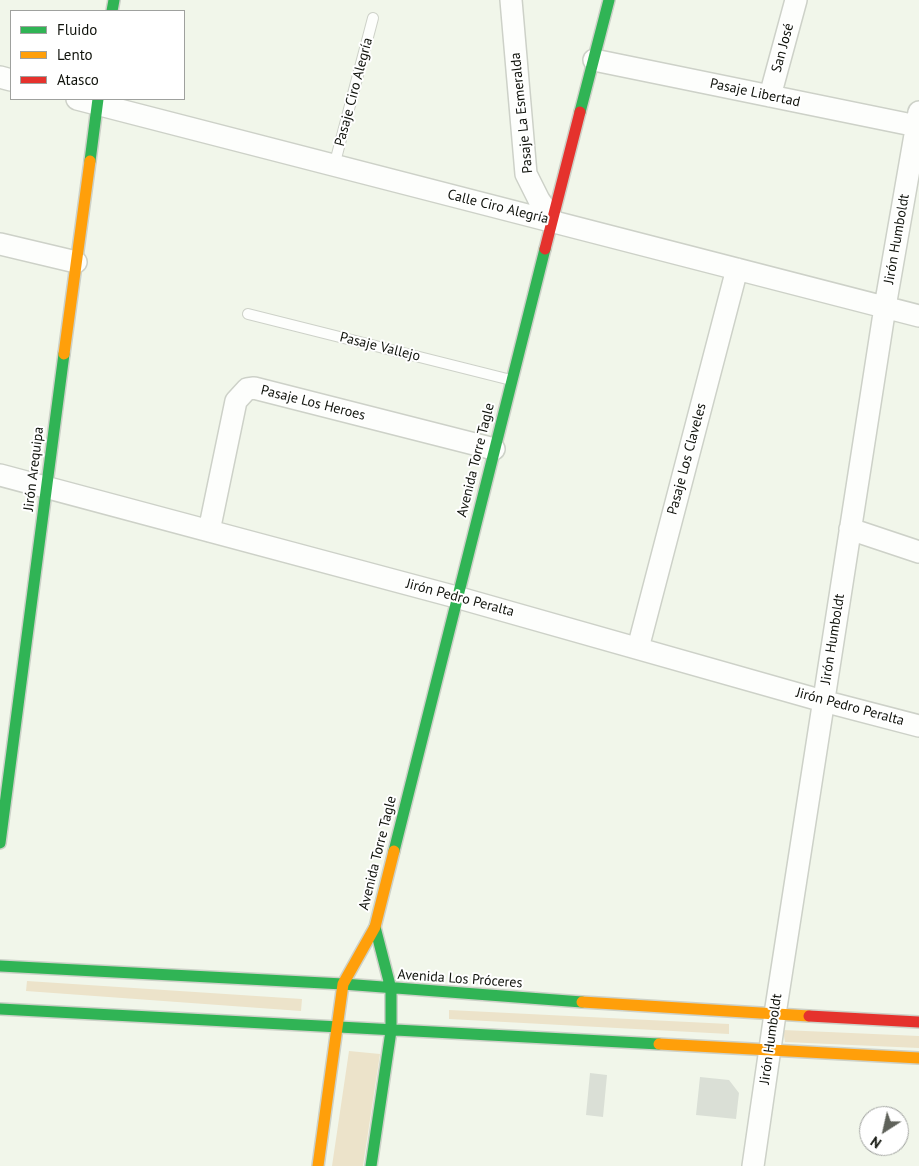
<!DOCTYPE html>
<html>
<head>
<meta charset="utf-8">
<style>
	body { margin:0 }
	#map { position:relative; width:919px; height:1166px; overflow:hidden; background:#f1f6ea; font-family:"PT Sans",sans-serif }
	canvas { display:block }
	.legend { position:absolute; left:10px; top:10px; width:175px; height:90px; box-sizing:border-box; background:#fff; border:1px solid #9fa19e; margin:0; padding:6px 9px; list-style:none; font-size:15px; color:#10130c }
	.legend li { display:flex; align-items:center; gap:10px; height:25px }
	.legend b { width:25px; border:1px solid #9fa19e }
	.north { position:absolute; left:859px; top:1106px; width:50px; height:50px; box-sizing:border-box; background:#fff; border:1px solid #9fa19e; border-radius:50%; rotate:215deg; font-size:14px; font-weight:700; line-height:20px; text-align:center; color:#10130c }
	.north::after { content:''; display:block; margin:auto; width:18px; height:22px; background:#5f625a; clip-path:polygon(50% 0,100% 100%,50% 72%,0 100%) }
</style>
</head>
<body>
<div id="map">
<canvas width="919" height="1166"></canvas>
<ul class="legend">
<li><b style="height:6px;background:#30b455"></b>Fluido</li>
<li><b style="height:6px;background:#ff9f0a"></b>Lento</li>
<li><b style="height:6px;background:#e5322d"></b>Atasco</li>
</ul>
<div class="north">N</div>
</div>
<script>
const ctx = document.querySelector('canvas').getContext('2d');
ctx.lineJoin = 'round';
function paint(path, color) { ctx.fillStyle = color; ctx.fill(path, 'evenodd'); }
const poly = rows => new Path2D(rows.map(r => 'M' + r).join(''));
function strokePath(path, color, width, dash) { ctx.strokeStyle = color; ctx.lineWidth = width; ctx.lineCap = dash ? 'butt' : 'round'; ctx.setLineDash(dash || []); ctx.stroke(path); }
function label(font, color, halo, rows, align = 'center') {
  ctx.font = font + ' "PT Sans",sans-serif'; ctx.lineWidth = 4; ctx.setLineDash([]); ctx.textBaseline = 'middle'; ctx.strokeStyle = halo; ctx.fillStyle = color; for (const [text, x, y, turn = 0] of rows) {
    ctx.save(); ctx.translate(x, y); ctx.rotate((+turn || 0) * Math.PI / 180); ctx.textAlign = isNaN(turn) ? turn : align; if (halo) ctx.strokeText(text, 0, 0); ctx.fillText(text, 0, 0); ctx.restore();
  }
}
paint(poly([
	[27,981,302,999,301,1011,26,991],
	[449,1010,729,1024,729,1034,449,1019],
	[783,1030,919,1036,919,1048,785,1042],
	[349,1051,380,1054,363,1166,332,1166]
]), '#ece3ca');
paint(poly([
	[590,1073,607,1075,603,1117,586,1115],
	[700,1077,729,1080,739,1093,736,1119,696,1115]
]), '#dadfd6');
const lane = poly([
	[334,166,373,18],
	[248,314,511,380]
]);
const street = poly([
	[511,0,526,174,539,200,553,220],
	[594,60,917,126],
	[0,77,11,80],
	[770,96,796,0],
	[77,99,919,316],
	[0,244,76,262],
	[0,475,456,597,823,701,919,726],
	[850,529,919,552],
	[209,531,236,401,247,389,254,388,494,449],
	[638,648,737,269],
	[753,1166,775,1014,885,307,919,112]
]);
const fast = poly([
	[112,11,114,0],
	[580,112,609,0],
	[90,161,98,99],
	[0,843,64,354],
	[394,851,545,249],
	[0,966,343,984,582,1002],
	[0,1009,659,1044],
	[371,1166,391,1031,391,989,375,927]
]);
const slow = poly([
	[64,354,90,161],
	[582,1002,809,1016],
	[659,1044,919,1058],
	[318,1166,343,984,375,927,394,851]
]);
const jam = poly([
	[545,249,580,112],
	[809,1016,919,1022]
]);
strokePath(lane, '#cdd1c8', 12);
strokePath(street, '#cdd1c8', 24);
strokePath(fast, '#cdd1c8', 14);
strokePath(slow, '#cdd1c8', 14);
strokePath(jam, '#cdd1c8', 14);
strokePath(lane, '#fdfefc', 10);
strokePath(street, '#fdfefc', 21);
strokePath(fast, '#30b455', 11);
strokePath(slow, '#ff9f0a', 11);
strokePath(jam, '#e5322d', 11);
label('14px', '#10130c', '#fff', [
	["San José",783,48,-75],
	["Pasaje Ciro Alegría",354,92,-75],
	["Pasaje Libertad",755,93,12],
	["Pasaje La Esmeralda",522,113,-96],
	["Calle Ciro Alegría",498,207,14],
	["Jirón Humboldt",897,239,-80],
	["Pasaje Vallejo",380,347,14],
	["Pasaje Los Heroes",313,403,14],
	["Pasaje Los Claveles",687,459,-75],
	["Avenida Torre Tagle",476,460,-76],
	["Jirón Arequipa",34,469,-83],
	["Jirón Pedro Peralta",460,598,15],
	["Jirón Humboldt",833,639,-81],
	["Jirón Pedro Peralta",850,707,15],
	["Avenida Torre Tagle",378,853,-76],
	["Avenida Los Próceres",460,979,4],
	["Jirón Humboldt",771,1039,-82]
]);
</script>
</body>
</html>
